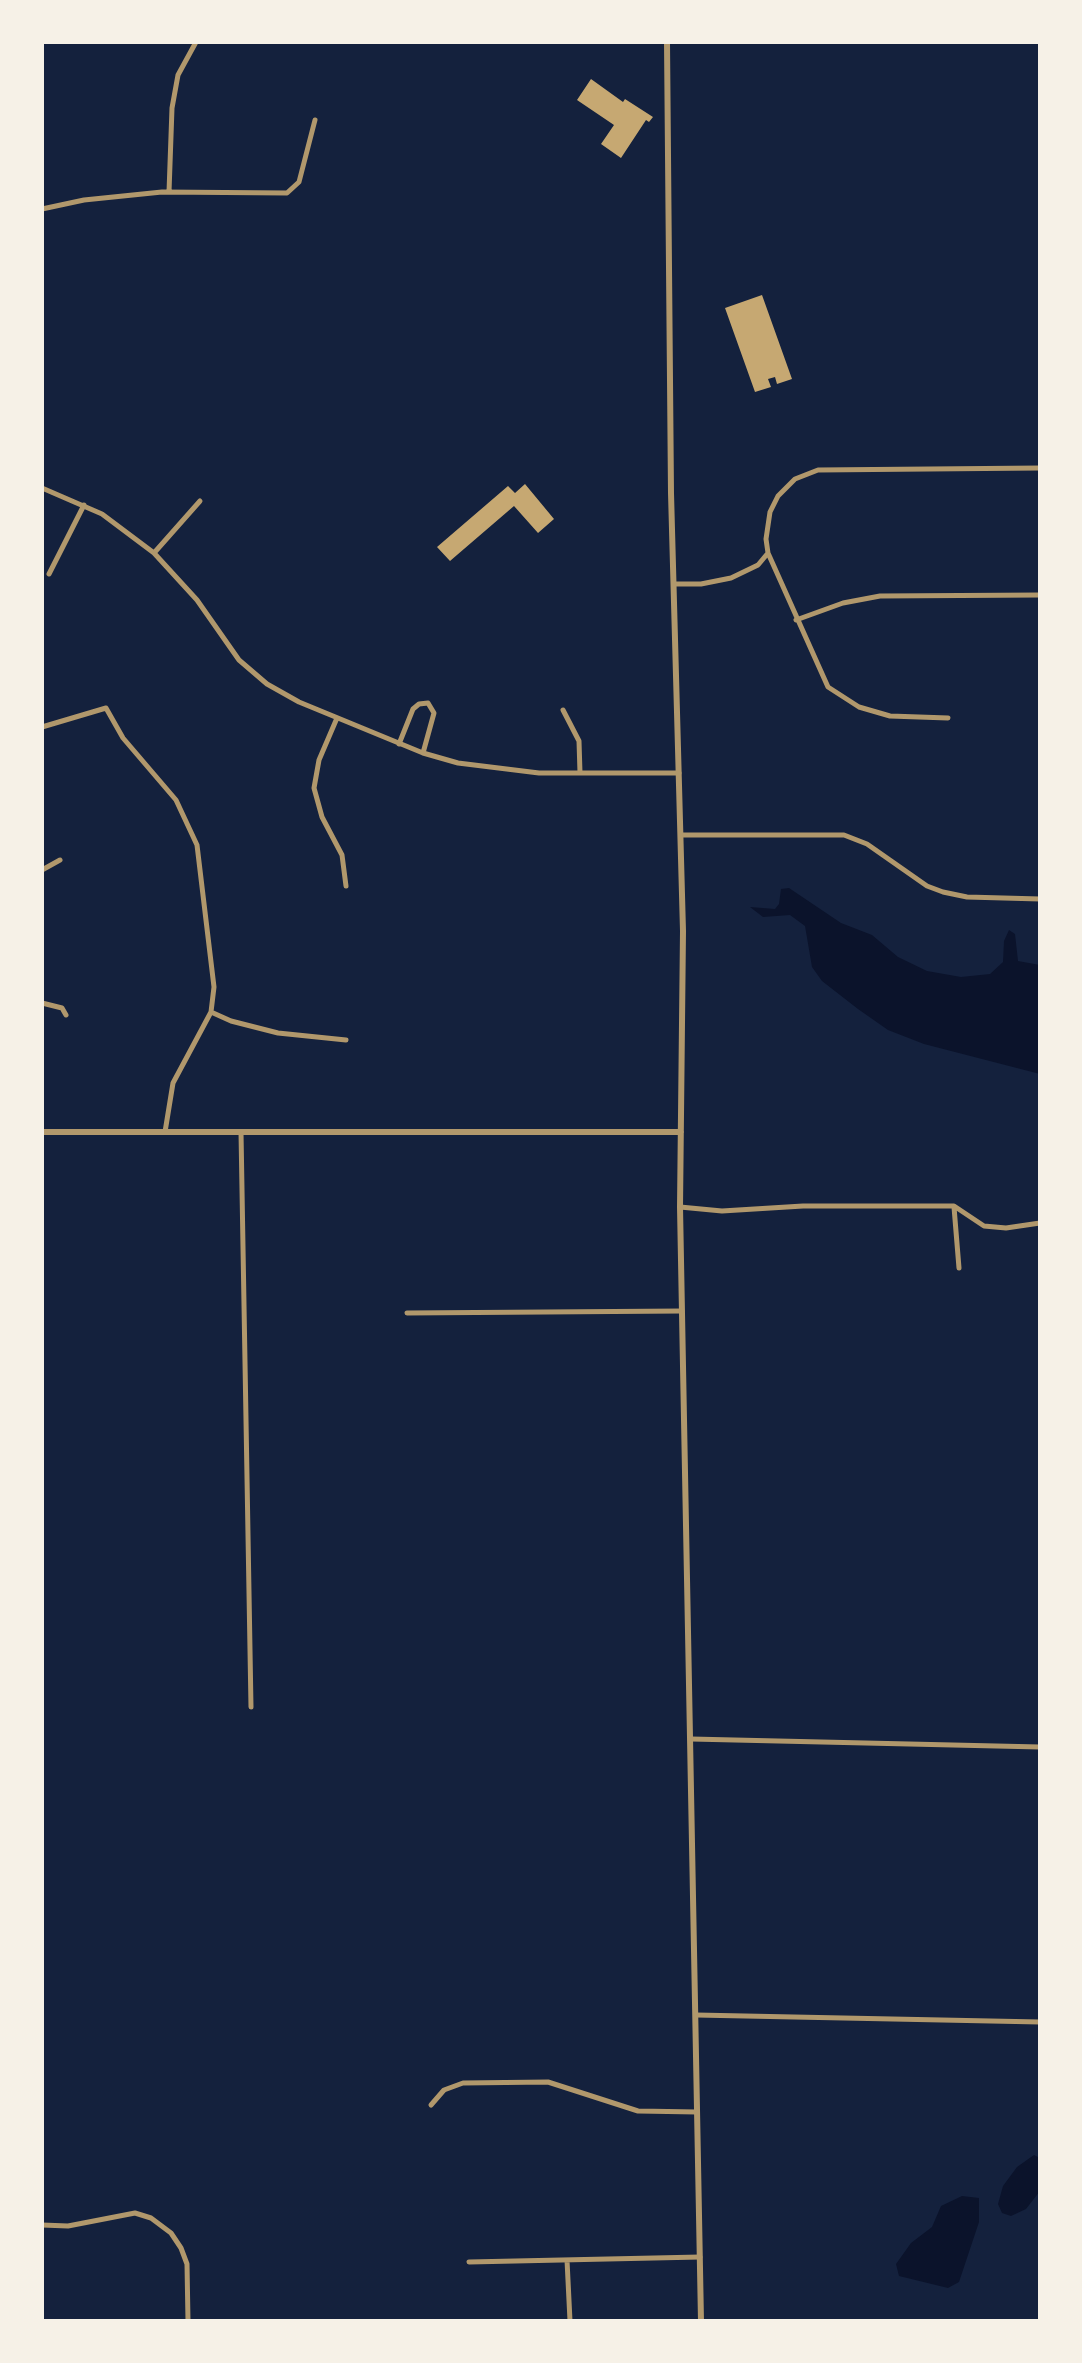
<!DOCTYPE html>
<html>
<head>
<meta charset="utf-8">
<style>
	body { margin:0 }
	#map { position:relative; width:1082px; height:2363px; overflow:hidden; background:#14213d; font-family:"Sofia Sans Condensed",sans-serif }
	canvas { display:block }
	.frame { position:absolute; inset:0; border:44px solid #f6f1e7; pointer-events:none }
</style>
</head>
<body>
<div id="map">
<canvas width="1082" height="2363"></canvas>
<div class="frame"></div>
</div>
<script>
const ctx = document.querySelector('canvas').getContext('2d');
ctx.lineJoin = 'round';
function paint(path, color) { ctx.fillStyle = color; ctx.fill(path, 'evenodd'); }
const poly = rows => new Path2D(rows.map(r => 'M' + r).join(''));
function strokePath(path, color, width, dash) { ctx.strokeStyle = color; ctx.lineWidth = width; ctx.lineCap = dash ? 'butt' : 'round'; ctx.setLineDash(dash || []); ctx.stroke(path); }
paint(poly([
	[789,888,841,923,872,935,898,957,927,971,961,977,990,974,1003,962,1004,941,1009,930,1015,934,1018,961,1040,965,1040,1074,924,1044,888,1030,858,1009,822,981,812,967,805,926,790,915,763,917,750,907,775,909,779,904,781,889],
	[1034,2155,1040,2158,1040,2191,1026,2209,1011,2216,1002,2213,998,2204,1003,2186,1017,2167],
	[962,2196,979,2198,979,2222,959,2282,948,2288,899,2276,896,2264,911,2243,932,2227,941,2206]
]), '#0b132b');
paint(poly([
	[591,79,623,102,625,99,653,117,649,122,646,120,621,158,601,144,614,125,577,100],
	[762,295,792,379,777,384,775,377,768,379,771,387,755,392,725,308],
	[525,484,554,519,538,533,514,506,450,561,437,547,508,486,515,493]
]), '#c6a872');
strokePath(poly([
	[169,192,172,108,178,75,196,42],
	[42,209,84,200,162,192,287,193,299,182,315,120],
	[42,488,102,514,154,553,197,600,239,660,267,684,299,702,423,753,458,763,539,773,679,773],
	[154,553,200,501],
	[49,574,84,505],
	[675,584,701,584,731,578,758,565,768,553],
	[796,620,843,603,880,596,1040,595],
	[563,710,579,741,580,773],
	[337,718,319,760,314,788,322,817,342,855,346,886],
	[948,718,890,716,859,707,828,687,768,553,766,539,770,512,778,496,795,479,818,470,1040,468],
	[42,727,106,708,123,738,176,800,197,845,214,987,211,1012,173,1083,165,1132],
	[399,744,413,709,419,704,428,703,434,713,423,753],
	[681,835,844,835,867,844,927,886,943,892,967,897,1040,899],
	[42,870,60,860],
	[42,1003,62,1008,66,1015],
	[211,1012,231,1021,278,1033,346,1040],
	[241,1132,251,1707],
	[680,1207,722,1211,803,1206,954,1206,984,1226,1006,1228,1040,1223],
	[954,1207,959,1268],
	[407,1313,682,1311],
	[691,1739,1040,1747],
	[696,2015,1040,2022],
	[431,2105,444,2090,463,2083,548,2082,638,2111,697,2112],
	[42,2225,68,2226,135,2213,151,2218,171,2233,181,2248,187,2264,188,2321],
	[567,2260,570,2321],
	[469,2262,700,2257]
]), '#b1986c', 5);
strokePath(poly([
	[667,42,671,493,683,931,680,1207,701,2321],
	[42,1132,681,1132]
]), '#b1986c', 6);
</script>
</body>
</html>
